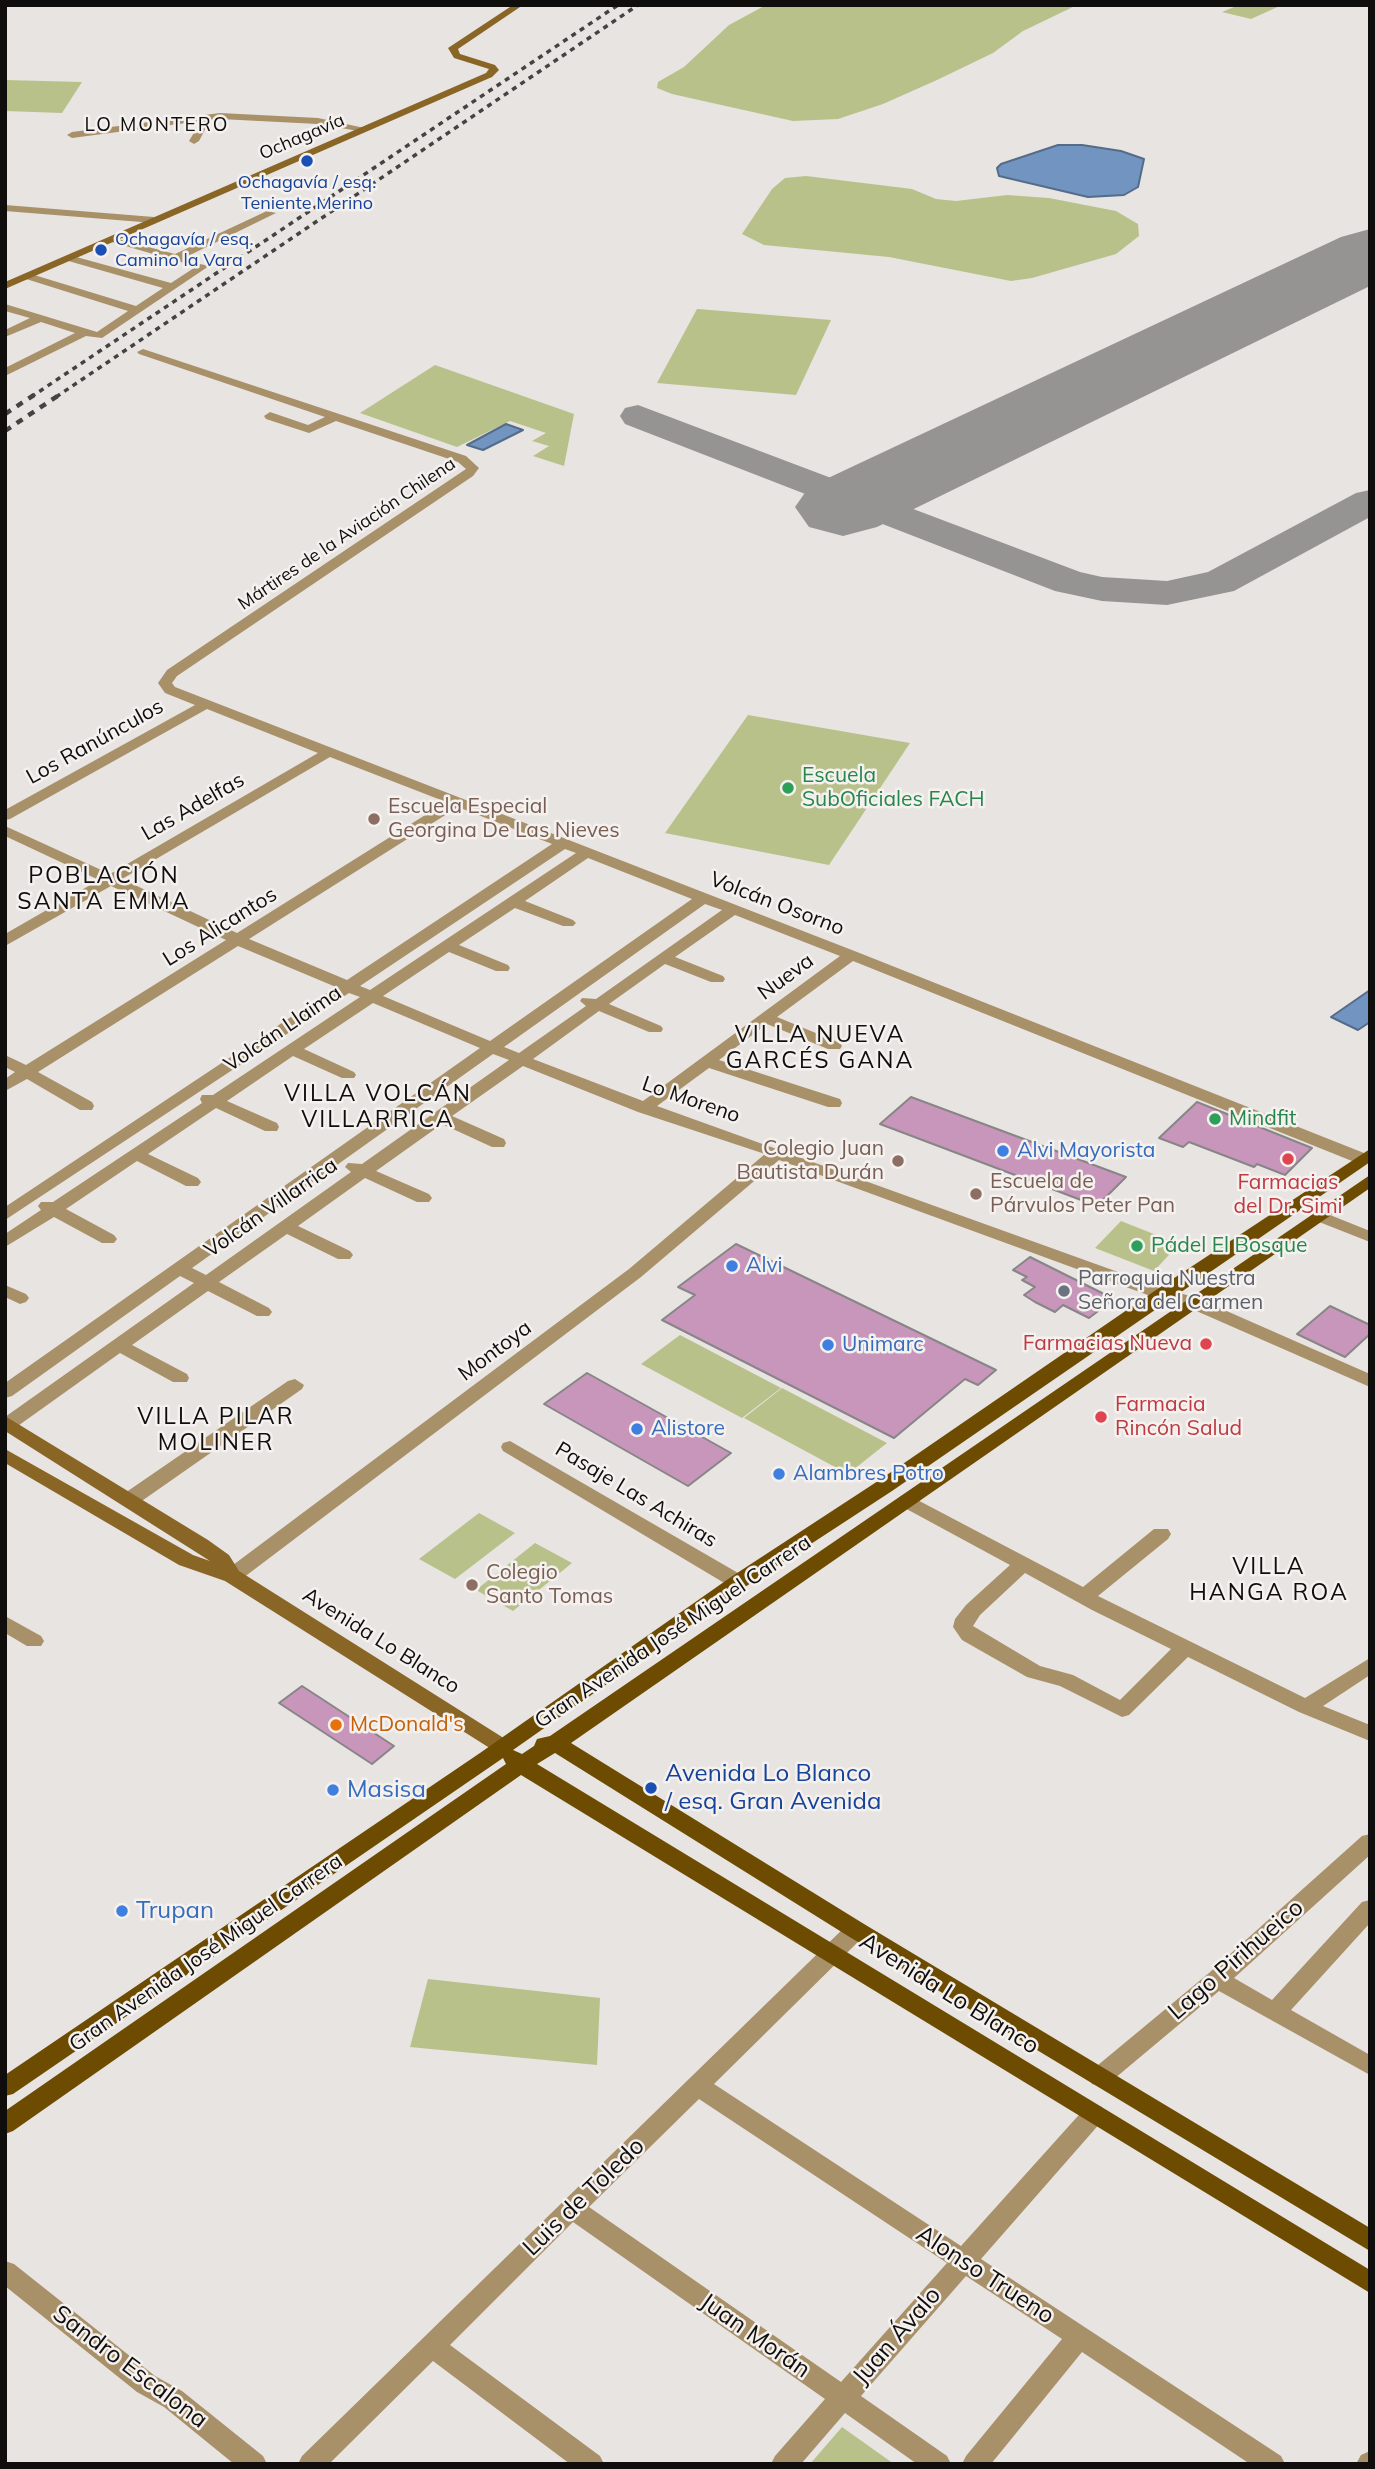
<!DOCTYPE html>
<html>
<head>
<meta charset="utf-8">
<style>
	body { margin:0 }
	#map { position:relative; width:1375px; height:2469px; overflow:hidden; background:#e8e4e2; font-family:Mulish,sans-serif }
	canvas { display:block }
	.frame { position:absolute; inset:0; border:7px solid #0f0e0d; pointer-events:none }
</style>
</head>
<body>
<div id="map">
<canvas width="1375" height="2469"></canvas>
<div class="frame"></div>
</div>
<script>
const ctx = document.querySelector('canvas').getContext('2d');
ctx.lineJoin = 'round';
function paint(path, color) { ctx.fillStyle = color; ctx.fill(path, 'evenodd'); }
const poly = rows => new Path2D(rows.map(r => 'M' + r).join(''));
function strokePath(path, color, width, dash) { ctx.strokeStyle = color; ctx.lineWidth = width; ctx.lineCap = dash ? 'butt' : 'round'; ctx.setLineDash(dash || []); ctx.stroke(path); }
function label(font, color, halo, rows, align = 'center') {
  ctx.font = font + ' Mulish,sans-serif'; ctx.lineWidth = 5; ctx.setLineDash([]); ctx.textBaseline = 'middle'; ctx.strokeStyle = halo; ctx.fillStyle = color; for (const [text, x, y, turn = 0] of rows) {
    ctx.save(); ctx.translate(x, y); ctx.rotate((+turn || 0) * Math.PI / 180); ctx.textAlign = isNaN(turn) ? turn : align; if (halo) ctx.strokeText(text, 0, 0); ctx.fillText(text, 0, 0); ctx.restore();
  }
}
paint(poly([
	[766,5,1077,5,1023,31,993,53,937,80,883,104,838,119,793,121,672,94,657,88,658,82,684,67,729,25],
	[1239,5,1282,5,1251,19,1222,12],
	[5,80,82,82,62,113,5,111],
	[806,176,912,189,936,199,956,201,1007,195,1049,198,1116,211,1138,224,1139,236,1116,254,1032,278,1011,281,889,257,764,245,742,234,772,189,785,178],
	[697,309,698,309,831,320,796,395,657,383],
	[435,365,574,414,564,466,533,456,549,446,532,441,546,433,510,421,457,447,360,413],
	[748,715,910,743,829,865,665,833],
	[1121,1221,1179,1244,1154,1271,1095,1248],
	[680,1335,781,1388,742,1418,641,1364],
	[782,1388,887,1443,848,1474,744,1418],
	[479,1513,515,1533,455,1579,419,1559],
	[535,1543,572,1563,513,1611,476,1590],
	[428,1979,600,1998,597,2065,410,2047],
	[842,2427,894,2464,810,2464]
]), '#b9c18a');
const water = poly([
	[1058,145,1082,145,1121,151,1144,159,1138,187,1124,195,1088,197,999,176,997,168,1001,164,1058,145],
	[506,424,523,430,483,450,467,445,506,424],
	[1370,990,1370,1022,1358,1030,1331,1017,1370,990]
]);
paint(water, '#7195c0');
strokePath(water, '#546c8a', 2);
paint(poly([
	[638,405,1080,572,1102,577,1167,581,1208,572,1356,493,1370,490,1370,517,1234,591,1167,605,1102,601,1055,591,625,424,620,416,625,408,638,405]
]), '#969492');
paint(poly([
	[1370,229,1370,286,877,527,843,536,809,527,795,507,809,487,1341,237,1370,229]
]), '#969492');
const building = poly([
	[911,1097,1126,1177,1097,1206,880,1124,911,1097],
	[1197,1102,1312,1148,1285,1175,1257,1164,1254,1167,1189,1142,1183,1147,1159,1138,1197,1102],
	[736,1244,996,1370,978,1385,965,1379,894,1438,662,1320,695,1295,678,1287,736,1244],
	[1030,1257,1114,1299,1089,1318,1063,1305,1055,1312,1035,1302,1024,1295,1035,1287,1022,1280,1027,1277,1013,1270,1030,1257],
	[1330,1306,1370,1325,1370,1334,1345,1357,1297,1334,1330,1306],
	[587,1373,731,1453,688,1486,544,1404,587,1373],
	[302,1686,394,1746,372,1764,279,1703,302,1686]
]);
paint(building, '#c796ba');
strokePath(building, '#888587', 2);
paint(poly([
	[220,113,318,118,369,129,364,132,318,124,220,119,210,120,199,141,194,144,189,141,201,121,72,138,67,135,72,132,220,113],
	[267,211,276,213,186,257,189,260,184,263,105,240,110,237,175,254,267,211],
	[69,255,171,283,200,264,209,266,102,338,86,336,5,376,5,368,75,333,41,322,5,337,5,330,30,318,5,311,5,304,97,332,128,311,23,278,23,274,31,274,136,306,163,288,65,260,64,258,69,255],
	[143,349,466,456,479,468,473,476,177,676,172,683,175,687,857,952,1369,1155,1370,1162,1357,1163,853,961,777,1017,840,1043,842,1046,840,1049,828,1049,767,1024,719,1060,840,1099,842,1103,840,1107,828,1107,709,1068,657,1106,1168,1290,1171,1294,1168,1298,1156,1298,779,1160,641,1277,239,1581,225,1581,222,1576,225,1571,629,1269,765,1154,638,1112,523,1066,452,1116,504,1139,506,1143,504,1147,492,1147,442,1124,376,1171,429,1194,432,1198,429,1202,417,1202,365,1178,298,1226,350,1251,353,1255,350,1259,338,1259,287,1234,219,1282,269,1308,272,1312,269,1316,257,1316,208,1291,132,1345,187,1374,189,1378,187,1382,173,1382,120,1353,15,1428,5,1429,5,1417,194,1283,180,1276,12,1396,5,1398,5,1383,480,1048,373,1003,304,1049,354,1072,356,1075,354,1078,342,1078,293,1056,227,1101,277,1123,279,1127,277,1131,265,1131,216,1108,148,1154,198,1178,201,1182,198,1186,186,1186,137,1161,66,1209,114,1235,117,1239,114,1243,102,1243,54,1217,5,1247,5,1234,41,1210,38,1206,41,1202,53,1202,202,1103,200,1099,202,1095,213,1095,360,997,349,993,5,1220,5,1207,336,987,238,946,38,1072,92,1102,94,1106,92,1110,80,1110,27,1079,5,1091,5,1079,15,1072,5,1067,5,1055,26,1065,226,940,111,886,5,946,5,934,99,880,5,836,5,826,110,874,318,753,207,709,10,819,5,820,5,810,195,705,165,693,158,683,167,670,466,469,458,462,336,421,309,433,266,419,264,416,270,412,308,425,325,417,139,354,137,352,143,349],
	[330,757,446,802,237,933,122,879,330,757],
	[458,807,552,844,347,980,249,939,458,807],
	[565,849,576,853,370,990,360,986,565,849],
	[588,858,692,899,490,1041,383,996,449,952,496,971,508,971,510,968,508,965,459,945,515,908,563,926,573,926,576,923,573,920,525,901,588,858],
	[705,904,722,910,596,999,582,998,580,1001,586,1006,519,1053,504,1047,705,904],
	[735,915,840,956,643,1101,533,1059,599,1011,649,1032,661,1032,663,1029,661,1026,609,1004,665,964,711,982,723,982,725,979,723,976,675,957,735,915],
	[493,1054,509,1060,362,1164,348,1163,345,1167,351,1172,206,1275,192,1268,493,1054],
	[1320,1211,1370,1231,1370,1242,1314,1220,1311,1216,1314,1212,1320,1211],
	[5,1285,26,1294,29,1298,26,1302,20,1304,5,1297,5,1285],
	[295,1379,304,1385,302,1389,136,1505,122,1505,119,1500,122,1495,288,1381,295,1379],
	[510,1441,745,1577,748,1582,745,1587,731,1587,503,1451,501,1447,503,1443,510,1441],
	[908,1495,1083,1587,1154,1529,1168,1529,1171,1534,1168,1539,1098,1596,1305,1698,1370,1658,1370,1675,1323,1706,1370,1725,1370,1741,1299,1712,1188,1657,1129,1715,1122,1717,1060,1686,1027,1677,962,1640,953,1627,955,1619,966,1605,1010,1565,901,1506,898,1501,901,1496,908,1495],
	[1025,1573,1092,1610,1171,1649,1120,1700,1073,1675,1040,1666,973,1626,980,1615,1025,1573],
	[5,1616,41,1636,44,1641,41,1646,27,1646,5,1633,5,1616],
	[1370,1834,1370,1855,1234,1978,1272,2000,1362,1902,1370,1900,1370,1923,1291,2010,1370,2055,1370,2075,1219,1991,1108,2084,1100,2086,1092,2084,1088,2077,1092,2070,1209,1973,1362,1836,1370,1834],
	[856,1921,864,1924,867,1930,864,1936,714,2084,961,2246,1086,2107,1094,2104,1102,2107,1106,2114,1102,2121,981,2259,1281,2456,1285,2464,1250,2464,1082,2352,991,2464,962,2464,966,2456,1062,2339,966,2276,861,2396,947,2456,951,2464,917,2464,845,2413,801,2464,771,2464,775,2456,825,2399,573,2222,450,2345,600,2456,604,2464,570,2464,433,2361,329,2464,298,2464,302,2456,848,1924,856,1921],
	[699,2099,947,2263,841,2382,589,2207,699,2099],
	[5,2261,14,2264,155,2376,182,2391,263,2456,267,2464,234,2464,164,2407,137,2392,5,2286,5,2261],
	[1370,2451,1370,2464,1356,2464,1361,2455,1370,2451]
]), '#a89069');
paint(poly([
	[5,205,154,217,159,220,154,223,5,211,5,205],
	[1162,1288,1197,1298,1370,1374,1370,1387,1185,1306,1156,1298,1153,1294,1162,1288]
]), '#a89069');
paint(poly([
	[513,5,523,5,458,49,460,54,495,65,499,70,492,77,5,289,5,282,486,73,489,69,454,58,448,48,513,5],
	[5,1416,208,1540,229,1555,239,1571,510,1742,514,1747,510,1752,503,1755,496,1752,225,1581,179,1565,5,1463,5,1449,193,1555,210,1561,5,1431,5,1416]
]), '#8a6626');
paint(poly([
	[1370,1149,1370,1162,892,1491,745,1587,513,1750,522,1754,534,1746,537,1739,550,1736,1370,1175,1370,1188,571,1743,864,1924,1370,2228,1370,2251,848,1936,555,1753,537,1764,1370,2270,1370,2293,521,1775,13,2131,5,2134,5,2111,506,1764,503,1758,13,2094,5,2096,5,2075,480,1753,731,1577,878,1481,1156,1290,1370,1149]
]), '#6d4b00');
strokePath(poly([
	[31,397,618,5],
	[56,397,638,5]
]), '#454342', 3.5, [5, 5]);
strokePath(poly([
	[5,414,34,395],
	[5,431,59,395]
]), '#454342', 4.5, [7, 7]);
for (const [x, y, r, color] of [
	[307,161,7,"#1a4fb4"],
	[101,250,7,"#1a4fb4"],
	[788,788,7,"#2e9e5b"],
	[374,819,7,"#8d6e63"],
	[1215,1119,7,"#2e9e5b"],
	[1003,1151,7,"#3f7fe0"],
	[1288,1159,7,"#e0444e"],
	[898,1161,7,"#8d6e63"],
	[976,1194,7,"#8d6e63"],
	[1137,1246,7,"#2e9e5b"],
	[732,1266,7,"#3f7fe0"],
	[1064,1291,7,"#6b7280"],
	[1206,1344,7,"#e0444e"],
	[828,1345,7,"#3f7fe0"],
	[1101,1417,7,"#e0444e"],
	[637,1429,7,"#3f7fe0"],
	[779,1474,7,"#3f7fe0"],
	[472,1585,7,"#8d6e63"],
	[336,1725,7,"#e8710a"],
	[651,1788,7,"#1a4fb4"],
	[333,1790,7,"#3f7fe0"],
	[122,1911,7,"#3f7fe0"]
]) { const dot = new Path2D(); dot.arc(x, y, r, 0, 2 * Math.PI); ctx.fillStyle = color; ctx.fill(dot); strokePath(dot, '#f5f1ef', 2.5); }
label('18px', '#0f0e0d', '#f5f1ef', [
	["Ochagavía",302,137,-23],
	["Mártires de la Aviación Chilena",347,534,-34]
]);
label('18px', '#164399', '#f5f1ef', [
	["Ochagavía / esq.",307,183],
	["Teniente Merino",307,204],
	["Ochagavía / esq.",115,240,"left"],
	["Camino la Vara",115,261,"left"]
]);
ctx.letterSpacing = '2px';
label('19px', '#0f0e0d', '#f5f1ef', [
	["LO MONTERO",157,125]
]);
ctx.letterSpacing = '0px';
label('21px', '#0f0e0d', '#f5f1ef', [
	["Los Ranúnculos",95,742,-29],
	["Las Adelfas",193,807,-30],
	["Volcán Osorno",777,904,21],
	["Los Alicantos",220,927,-32],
	["Nueva",786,977,-36],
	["Volcán Llaima",283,1029,-34],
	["Lo Moreno",691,1100,19],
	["Volcán Villarrica",271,1208,-35],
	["Montoya",495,1351,-37],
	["Pasaje Las Achiras",636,1495,31],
	["Gran Avenida José Miguel Carrera",673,1632,-34],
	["Avenida Lo Blanco",381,1641,32],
	["Gran Avenida José Miguel Carrera",206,1953,-35]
]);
label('21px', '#27864d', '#f5f1ef', [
	["Escuela",802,776],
	["SubOficiales FACH",802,800],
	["Mindfit",1229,1119],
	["Pádel El Bosque",1151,1246]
], 'left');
label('21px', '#785e54', '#f5f1ef', [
	["Escuela Especial",388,807],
	["Georgina De Las Nieves",388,831],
	["Colegio Juan",884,1149,"right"],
	["Bautista Durán",884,1173,"right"],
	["Escuela de",990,1182],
	["Párvulos Peter Pan",990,1206],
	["Colegio",486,1573],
	["Santo Tomas",486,1597]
], 'left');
label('21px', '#366cbe', '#f5f1ef', [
	["Alvi Mayorista",1017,1151],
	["Alvi",746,1266],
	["Unimarc",842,1345],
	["Alistore",651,1429],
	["Alambres Potro",793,1474]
], 'left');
label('21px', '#be3a42', '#f5f1ef', [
	["Farmacias",1288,1183],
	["del Dr. Simi",1288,1207],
	["Farmacias Nueva",1192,1344,"right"],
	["Farmacia",1115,1405,"left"],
	["Rincón Salud",1115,1429,"left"]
]);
label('21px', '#5b616d', '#f5f1ef', [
	["Parroquia Nuestra",1078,1279],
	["Señora del Carmen",1078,1303]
], 'left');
label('21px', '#c56008', '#f5f1ef', [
	["McDonald's",350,1725]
], 'left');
ctx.letterSpacing = '2px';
label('23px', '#0f0e0d', '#f5f1ef', [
	["POBLACIÓN",104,876],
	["SANTA EMMA",104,902],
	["VILLA NUEVA",820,1035],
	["GARCÉS GANA",820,1061],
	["VILLA VOLCÁN",378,1094],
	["VILLARRICA",378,1120],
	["VILLA PILAR",216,1417],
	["MOLINER",216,1443],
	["VILLA",1269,1567],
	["HANGA ROA",1269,1593]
]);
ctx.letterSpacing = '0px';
label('24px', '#164399', '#f5f1ef', [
	["Avenida Lo Blanco",665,1774],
	["/ esq. Gran Avenida",665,1802]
], 'left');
label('24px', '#366cbe', '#f5f1ef', [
	["Masisa",347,1790],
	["Trupan",136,1911]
], 'left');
label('24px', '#0f0e0d', '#f5f1ef', [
	["Lago Pirihueico",1236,1960,-41],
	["Avenida Lo Blanco",949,1994,32],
	["Luis de Toledo",584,2197,-44],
	["Alonso Trueno",985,2275,33],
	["Juan Morán",755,2336,35],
	["Juan Ávalo",897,2336,-49],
	["Sandro Escalona",130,2367,37]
]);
</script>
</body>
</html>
